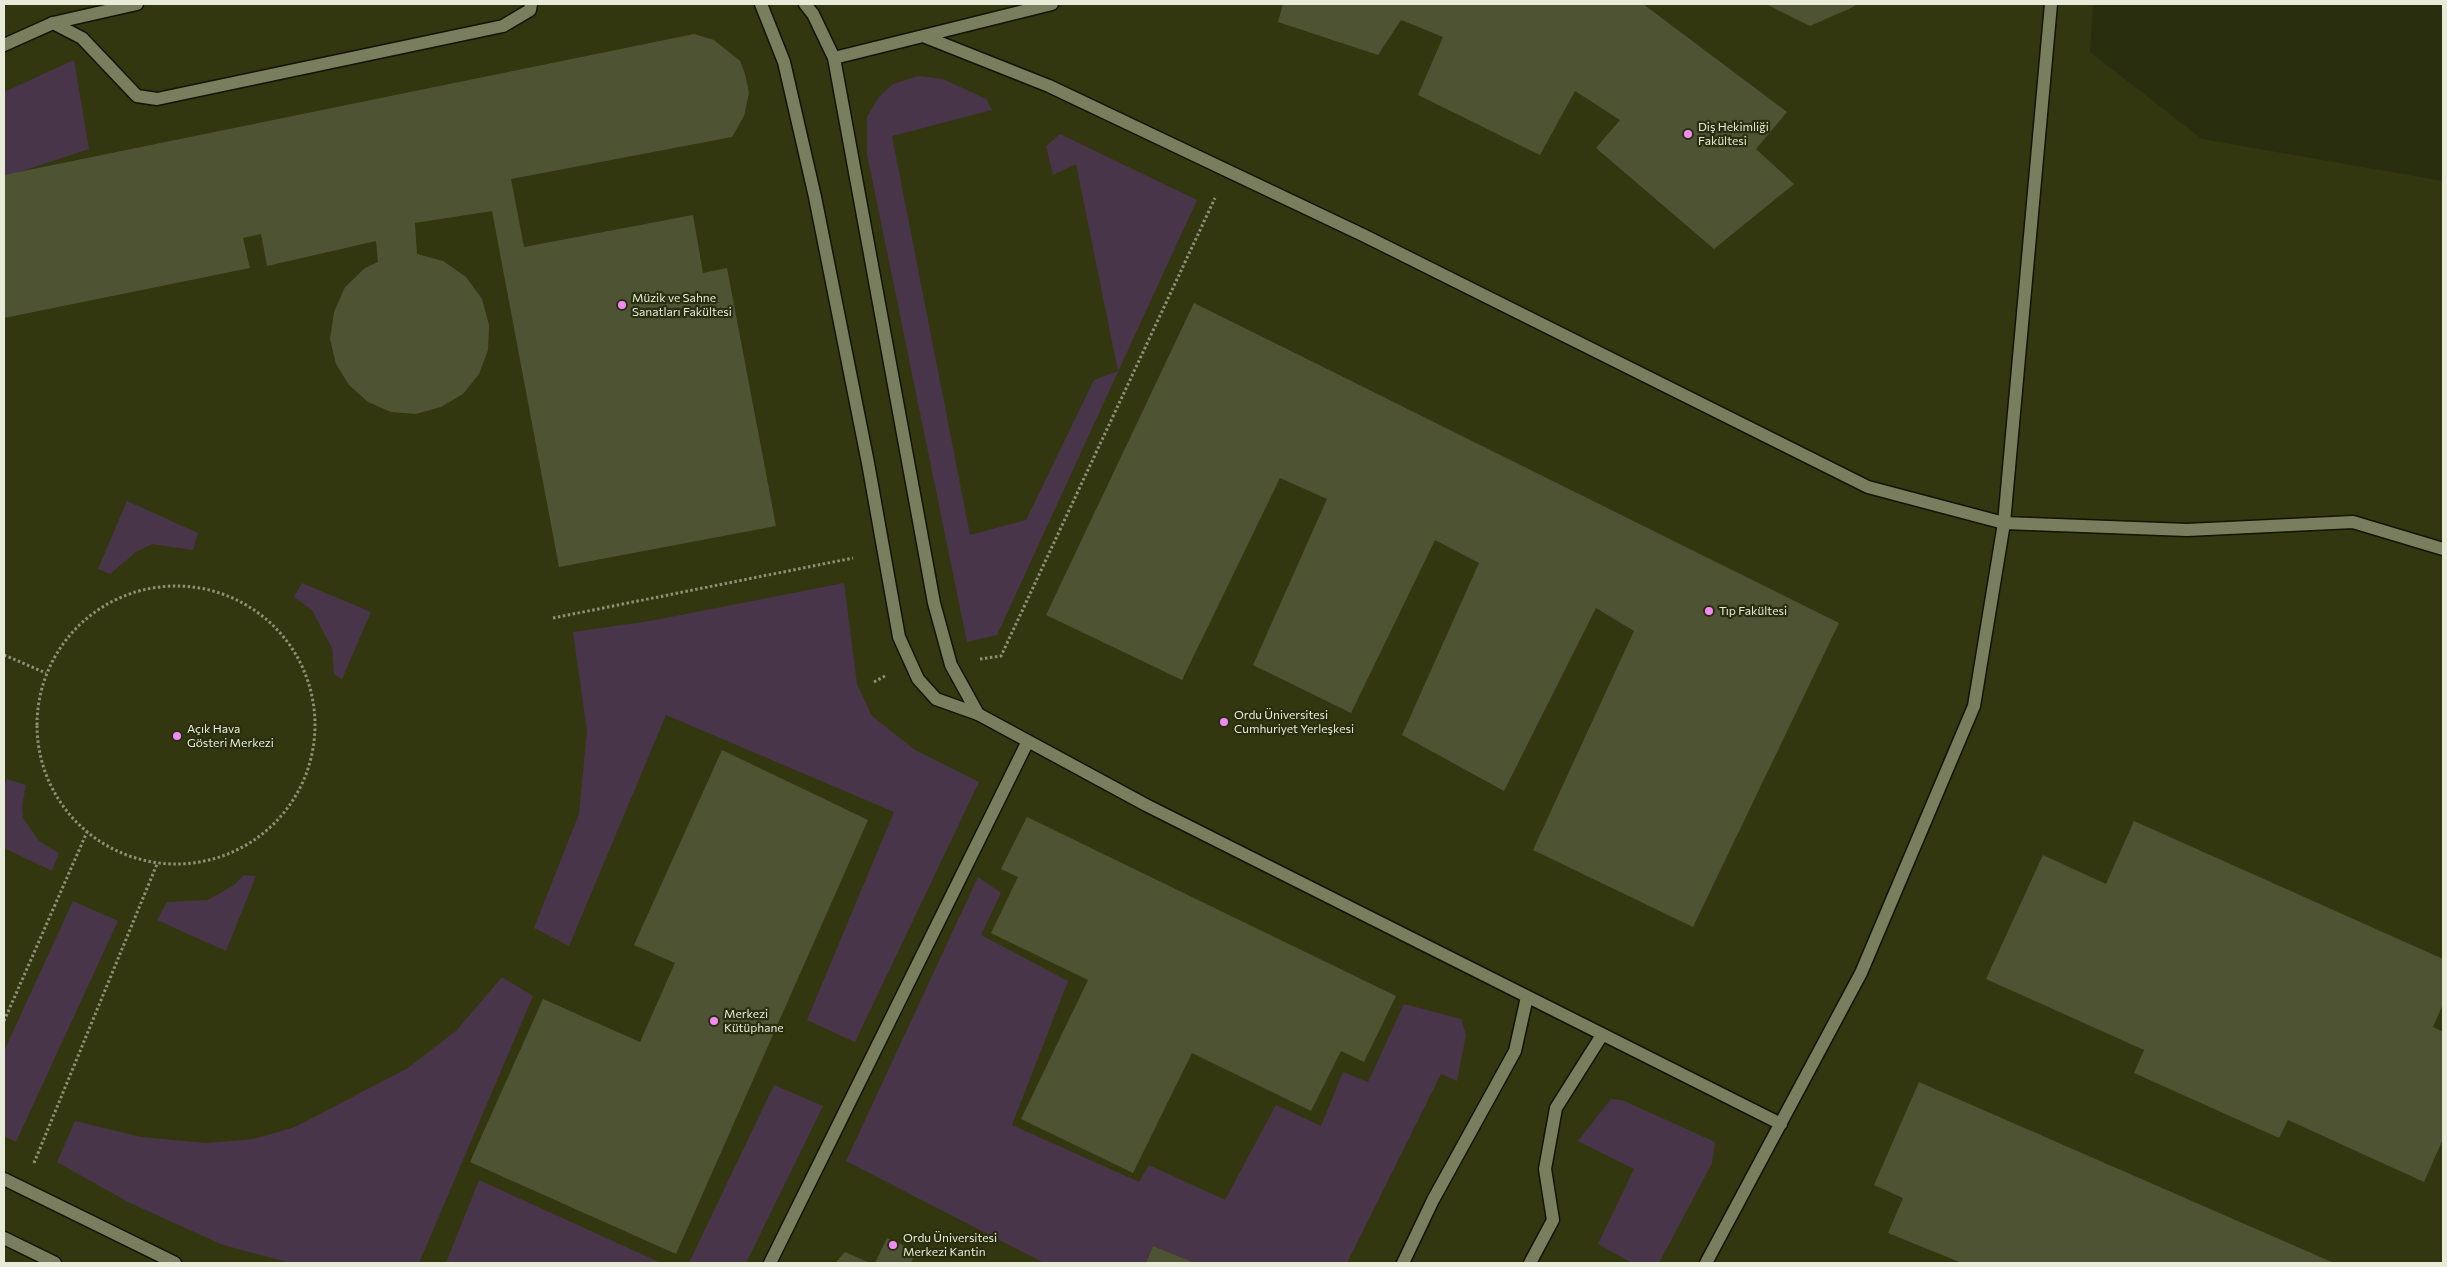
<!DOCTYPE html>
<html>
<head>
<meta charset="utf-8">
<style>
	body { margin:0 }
	#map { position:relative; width:2447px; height:1267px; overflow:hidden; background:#292e0f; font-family:Commissioner,sans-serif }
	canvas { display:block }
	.frame { position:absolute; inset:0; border:5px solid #e7ebd8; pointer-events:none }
</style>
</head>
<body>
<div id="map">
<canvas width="2447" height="1267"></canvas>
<div class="frame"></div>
</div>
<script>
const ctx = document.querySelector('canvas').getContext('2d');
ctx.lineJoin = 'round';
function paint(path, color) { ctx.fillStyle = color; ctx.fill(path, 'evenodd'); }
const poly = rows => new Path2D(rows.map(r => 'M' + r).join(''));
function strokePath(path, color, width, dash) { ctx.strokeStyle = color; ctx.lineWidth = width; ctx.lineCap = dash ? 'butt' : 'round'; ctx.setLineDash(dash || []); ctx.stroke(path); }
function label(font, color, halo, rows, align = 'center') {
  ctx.font = font + ' Commissioner,sans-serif'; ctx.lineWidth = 4.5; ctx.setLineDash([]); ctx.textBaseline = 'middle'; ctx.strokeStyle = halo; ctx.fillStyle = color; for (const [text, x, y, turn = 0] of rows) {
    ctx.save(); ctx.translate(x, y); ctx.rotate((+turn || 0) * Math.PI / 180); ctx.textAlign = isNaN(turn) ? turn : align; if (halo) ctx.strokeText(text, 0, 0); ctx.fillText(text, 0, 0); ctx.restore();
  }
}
paint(poly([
	[4,4,2093,4,2090,52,2202,139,2443,181,2443,1263,4,1263]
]), '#323710');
paint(poly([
	[74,60,89,149,4,177,4,92],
	[918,76,943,79,986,99,992,110,892,136,970,535,1026,520,1094,380,1118,371,1076,164,1053,175,1046,146,1060,134,1197,200,997,635,967,642,867,154,867,117,879,97,893,84],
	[127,501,198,533,193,550,152,544,136,552,110,574,98,569],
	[302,583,371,612,342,679,334,674,332,648,312,610,294,597],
	[844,583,857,684,872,716,915,750,979,782,855,1042,807,1020,894,812,666,715,569,946,534,928,579,814,587,731,573,632,650,621],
	[7,779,26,785,22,806,23,818,39,841,59,853,52,871,4,848,4,786],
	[244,875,256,876,226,951,157,920,167,902,208,900,234,885],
	[978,877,1001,893,981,935,1068,981,1012,1125,1139,1182,1149,1165,1225,1200,1276,1105,1321,1126,1343,1072,1368,1082,1404,1004,1461,1019,1466,1035,1457,1081,1441,1074,1347,1263,1195,1263,1153,1246,1146,1263,1044,1263,846,1161],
	[73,901,118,921,16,1142,4,1136,4,1051],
	[502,977,533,996,419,1263,291,1263,223,1245,128,1202,57,1162,75,1121,141,1137,206,1143,254,1139,295,1127,408,1068,457,1030],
	[774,1085,823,1106,746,1263,689,1263],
	[1611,1099,1622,1100,1715,1142,1712,1163,1659,1263,1632,1263,1598,1244,1634,1169,1578,1141],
	[479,1180,661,1263,446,1263]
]), '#493549');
paint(poly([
	[1283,4,1643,4,1787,112,1756,149,1794,184,1714,249,1596,148,1620,120,1575,91,1540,155,1418,95,1443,37,1401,20,1378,55,1278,22],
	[1766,4,1857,4,1853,7,1810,26],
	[694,34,714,40,740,61,745,74,749,93,744,116,732,137,511,179,524,247,693,215,703,273,727,268,776,526,559,567,492,211,415,223,417,254,443,261,466,277,482,299,489,325,488,350,479,374,463,394,441,407,416,414,391,412,368,402,349,385,336,364,330,339,334,312,345,287,365,268,378,262,376,241,267,266,261,234,243,238,250,268,4,318,4,175],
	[1194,303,1839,623,1693,927,1533,850,1634,631,1596,608,1504,791,1402,735,1479,563,1435,540,1351,713,1253,665,1327,499,1280,478,1182,680,1046,615],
	[722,750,868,820,676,1254,470,1162,543,999,640,1042,675,963,634,945],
	[1027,817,1396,996,1364,1062,1341,1051,1311,1111,1192,1053,1133,1173,1021,1119,1088,980,991,933,1018,877,1001,869],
	[2134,821,2443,959,2443,1004,2433,1027,2443,1032,2443,1139,2424,1182,2288,1120,2279,1138,2134,1073,2144,1050,1986,979,2043,855,2106,884],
	[1919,1082,2334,1263,1962,1263,1888,1233,1903,1198,1874,1185],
	[887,1238,916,1251,911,1263,875,1263],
	[1153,1246,1195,1263,1146,1263],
	[845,1252,870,1263,835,1263]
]), '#4e5334');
const service = poly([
	[53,23,82,38,137,96,157,99,503,26,530,10,531,4],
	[923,36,1052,4],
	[834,58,923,36,1049,86,1365,236,1868,487,2004,523,2187,530,2353,522,2443,549],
	[978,714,1146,805,1781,1124],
	[770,1263,1027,743],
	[1403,1263,1433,1200,1515,1051,1527,997],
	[1530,1263,1553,1220,1545,1169,1556,1108,1602,1035],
	[1706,1263,1861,973,1974,706,2004,523,2051,4]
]);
const tertiary = poly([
	[761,4,784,62,815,197,868,463,899,637,918,679,936,699,978,714,951,665,934,603,834,58,813,14,805,4],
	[4,45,53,23,137,4],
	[4,1179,175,1263],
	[4,1238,55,1263]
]);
strokePath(service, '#121500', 15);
strokePath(tertiary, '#121500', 15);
strokePath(poly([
	'37 725a139 139 0 1 1 278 0a139 139 0 1 1-278 0Z',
	[553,618,853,558],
	[4,655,46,673],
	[980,659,1001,656,1215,198],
	[874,682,885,676],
	[4,1021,87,832],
	[34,1163,157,864]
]), '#8c9178', 3, [2.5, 2.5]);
strokePath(service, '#797f5e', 12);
strokePath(tertiary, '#797f5e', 12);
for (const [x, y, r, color] of [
	[1688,134,5,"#f28af3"],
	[622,305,5,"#f28af3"],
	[1709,611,5,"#f28af3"],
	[1224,722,5,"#f28af3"],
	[177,736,5,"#f28af3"],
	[714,1021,5,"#f28af3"],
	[893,1245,5,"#f28af3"]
]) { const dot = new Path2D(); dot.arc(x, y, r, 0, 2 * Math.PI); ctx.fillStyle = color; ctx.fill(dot); strokePath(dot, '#292e0f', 2); }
label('12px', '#e7ebd8', '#292e0f', [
	["Diş Hekimliği",1698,127],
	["Fakültesi",1698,141],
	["Müzik ve Sahne",632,298],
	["Sanatları Fakültesi",632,312],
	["Tıp Fakültesi",1719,611],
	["Ordu Üniversitesi",1234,715],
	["Cumhuriyet Yerleşkesi",1234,729],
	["Açık Hava",187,729],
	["Gösteri Merkezi",187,743],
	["Merkezi",724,1014],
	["Kütüphane",724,1028],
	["Ordu Üniversitesi",903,1238],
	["Merkezi Kantin",903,1252]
], 'left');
</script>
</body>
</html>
